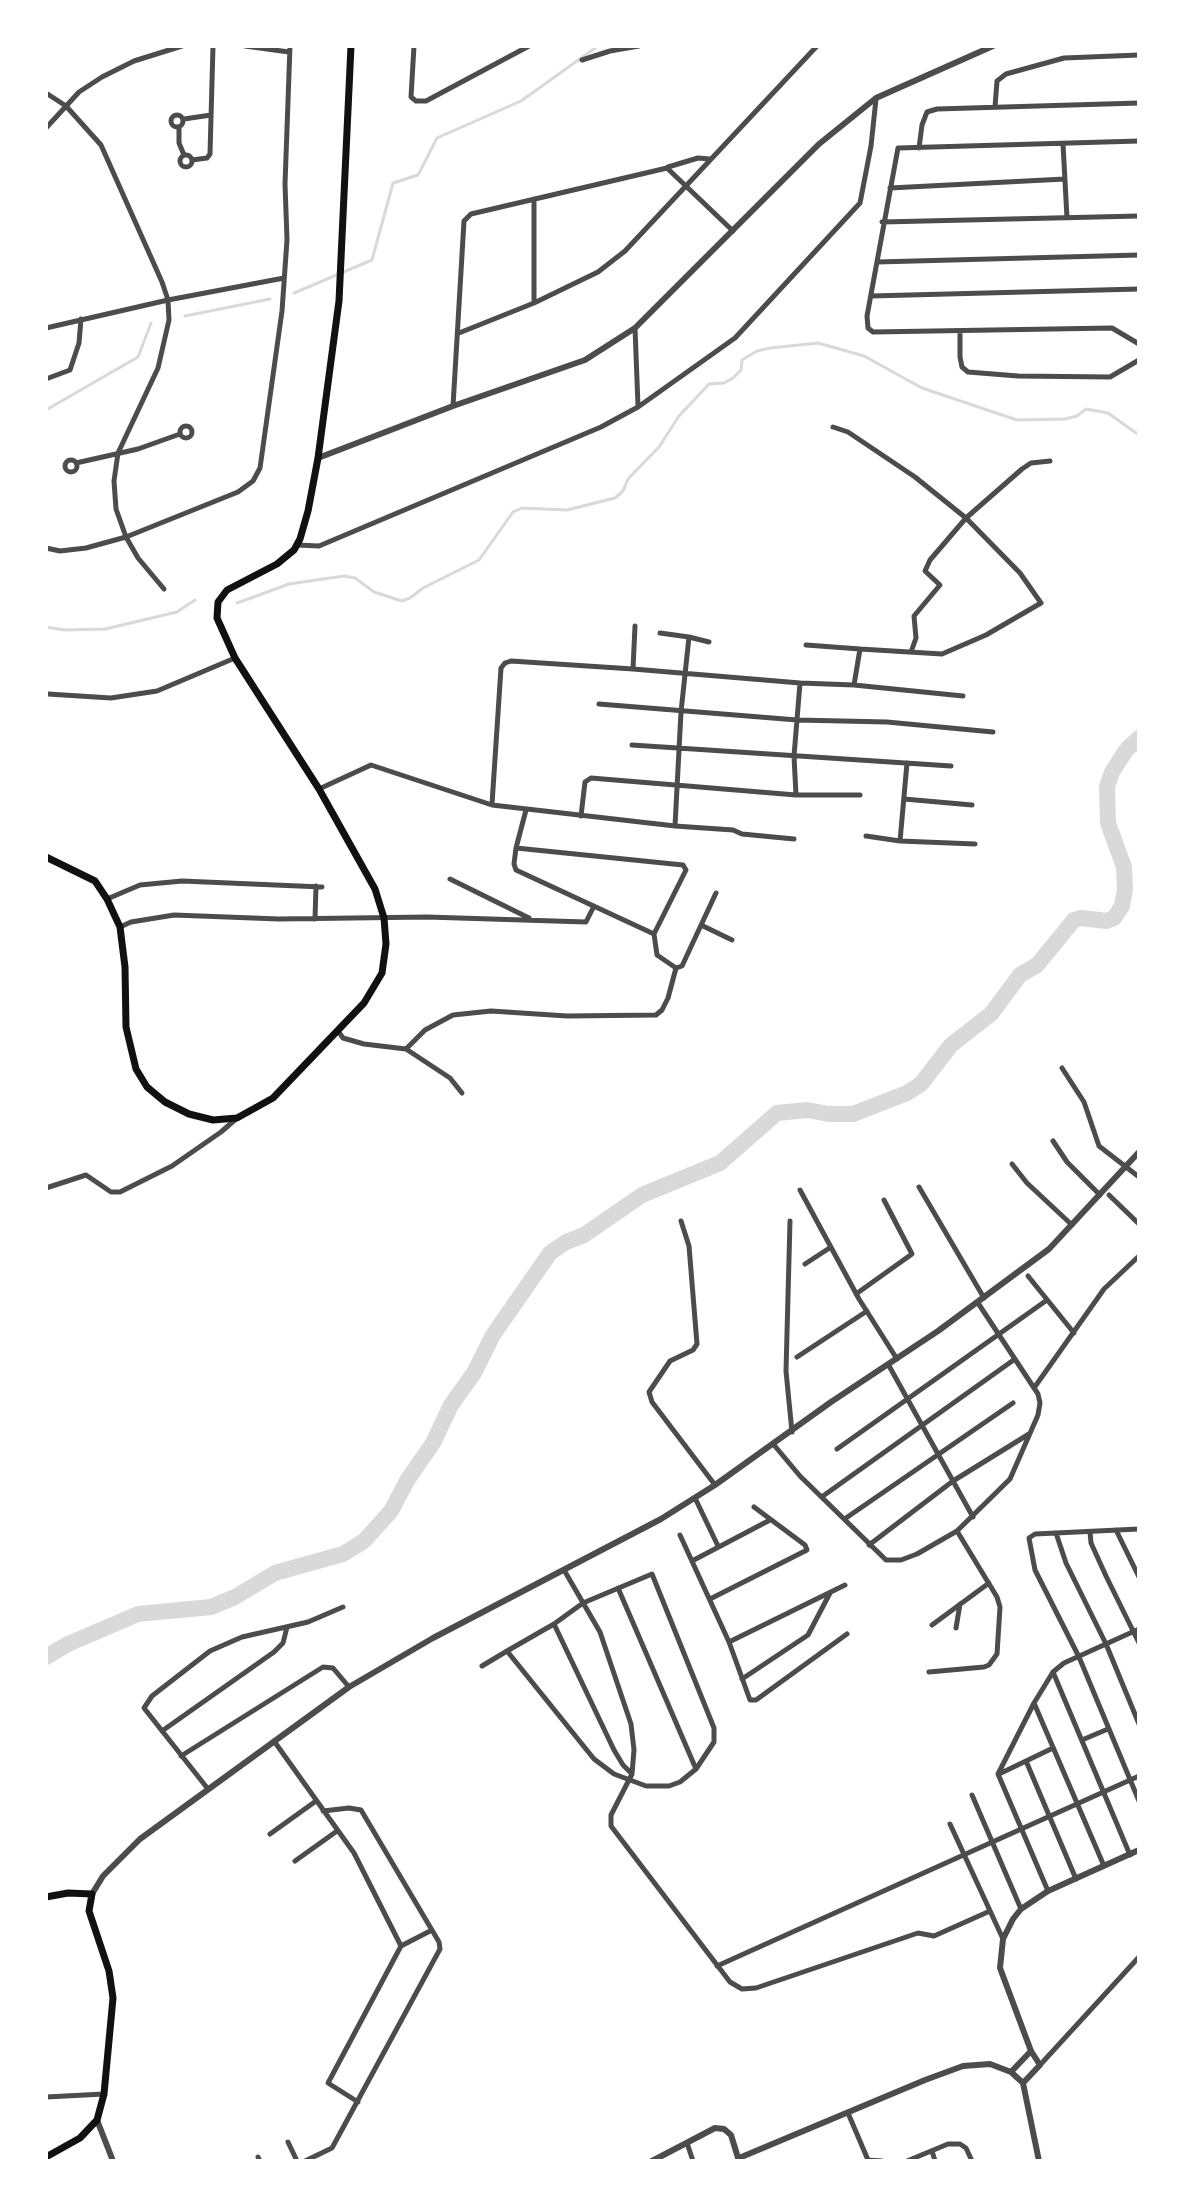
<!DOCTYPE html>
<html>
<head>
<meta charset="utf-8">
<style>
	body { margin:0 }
	#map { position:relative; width:1185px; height:2207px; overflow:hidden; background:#fff; font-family:"Alegreya Sans",sans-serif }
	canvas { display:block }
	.frame { position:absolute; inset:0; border:48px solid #fff; pointer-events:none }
</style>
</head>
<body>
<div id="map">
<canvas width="1185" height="2207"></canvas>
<div class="frame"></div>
</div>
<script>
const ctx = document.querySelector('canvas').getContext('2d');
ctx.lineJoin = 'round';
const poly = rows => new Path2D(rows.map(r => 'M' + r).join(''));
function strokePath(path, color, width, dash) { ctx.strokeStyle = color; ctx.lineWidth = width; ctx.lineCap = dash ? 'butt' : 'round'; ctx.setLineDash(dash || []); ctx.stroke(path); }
strokePath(poly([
	[294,293,372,260,393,183,418,175,437,138,521,101,598,46],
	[185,316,270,299],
	[46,410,138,357,151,323],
	[237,603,289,584,344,576,355,578,374,592,402,601,410,598,423,588,479,560,513,512,522,508,567,510,615,498,623,491,628,479,659,447,679,416,709,384,724,383,733,378,741,370,742,360,757,351,770,348,818,343,864,356,922,388,1017,420,1065,419,1077,416,1086,409,1108,413,1139,435],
	[46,627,65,630,105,629,177,612,195,600]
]), '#d9d9d9', 3);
strokePath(poly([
	[46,1657,68,1644,138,1614,211,1607,235,1597,275,1573,343,1554,364,1541,391,1511,408,1479,433,1443,451,1405,474,1373,493,1335,550,1253,566,1242,584,1235,642,1195,720,1163,777,1113,807,1110,829,1114,853,1114,907,1093,921,1084,951,1045,991,1014,1020,975,1037,965,1074,920,1081,918,1107,921,1114,918,1122,906,1125,889,1124,867,1108,823,1107,787,1112,772,1127,749,1139,738]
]), '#d9d9d9', 16);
strokePath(poly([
	[245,46,289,52],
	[414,46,411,97,416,101,426,101,529,46],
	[582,60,610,51,639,46],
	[46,93,66,106,101,145,162,282,168,300,169,320,158,368,118,453,114,481,116,509,126,537,138,558,164,589],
	[995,107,997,81,1006,74,1064,58,1139,55],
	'171 121a6 6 0 1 1 12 0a6 6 0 1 1-12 0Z',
	[184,119,211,115],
	[179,127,179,143,184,155],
	[46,128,79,92,102,77,134,61,182,46],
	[1139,141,898,148,867,316,868,328,873,332,1112,328,1139,344],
	[1063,144,1067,218],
	[919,148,922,125,927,112,937,109,1139,103],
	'180 161a6 6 0 1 1 12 0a6 6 0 1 1-12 0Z',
	[192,160,207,158,210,154,213,46],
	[668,167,698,158,710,159],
	[890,188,1065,179],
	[534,199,534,303,598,272,625,251,817,46],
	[882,222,1139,216],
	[877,262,1139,255],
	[871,296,1139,289],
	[46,328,168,300,284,278],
	[635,328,638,406],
	[960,332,960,357,962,367,968,372,1018,376,1110,377,1139,360],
	[459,333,534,303],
	[46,379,70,370,79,343,81,319],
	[453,406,464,221,471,214,667,168,733,231],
	'180 432a6 6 0 1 1 12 0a6 6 0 1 1-12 0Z',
	'65 466a6 6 0 1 1 12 0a6 6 0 1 1-12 0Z',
	[76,463,138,449,180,434],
	[297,545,319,546,601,427,638,407,735,338,860,203,871,146,876,99],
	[46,548,60,551,86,548,126,537,238,492,253,481,260,468,282,311,287,240,285,184,290,46],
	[689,637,709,642],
	[806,645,860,649],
	[911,652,916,638,914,616,940,585,925,571,930,560,966,518,1022,469,1031,463,1050,461],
	[800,683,854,685,860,649,942,654,986,635,1041,603,1020,573,966,518,915,477,848,432,833,427],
	[854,685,963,696],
	[48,694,111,698,157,691,235,658],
	[599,704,797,720,887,722,993,732],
	[632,745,951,766],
	[319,789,371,765,492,805,675,826,681,712,689,637,660,633],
	[796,795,860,795],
	[904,799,972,805],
	[492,804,501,668,505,663,511,661,633,669],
	[526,810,516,848,514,864,516,870,654,934],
	[581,816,585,782,591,778,796,795,794,756,800,683,633,669,635,626],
	[675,826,733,830,742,834,794,839],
	[866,836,900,841,975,844],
	[900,841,907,763],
	[516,848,683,865,686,870,654,934,657,955,676,968,682,966,716,893],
	[450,879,529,918],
	[107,899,140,885,182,881,322,887],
	[315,919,316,886],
	[701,925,732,940],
	[120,927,131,922,174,915,279,919,427,917,586,922,594,906],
	[338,1031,343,1038,364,1044,406,1049,450,1078,462,1093],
	[406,1049,425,1030,453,1015,491,1011,567,1016,656,1015,662,1010,668,998,676,968],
	[1062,1068,1084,1102,1099,1146,1139,1177],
	[1053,1141,1067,1162,1100,1195],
	[1012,1164,1027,1183,1072,1225],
	[919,1187,984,1298],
	[46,1188,86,1175,111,1192,120,1192,172,1166,221,1132,236,1119],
	[800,1190,859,1299,897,1359],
	[1109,1195,1139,1224],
	[681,1221,689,1246,697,1344,693,1350,670,1361,649,1392,652,1402,715,1485],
	[790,1221,786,1371,792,1432],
	[805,1264,831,1247],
	[1028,1276,1074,1333],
	[856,1294,912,1254,884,1200],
	[797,1357,867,1311],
	[888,1364,973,1517],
	[1034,1388,1104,1289,1139,1256],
	[774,1445,800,1476,886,1560,901,1560,917,1554,957,1531,1010,1479,1038,1415,1040,1403,1038,1394,978,1303],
	[837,1449,1047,1300],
	[823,1496,1015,1359],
	[695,1498,718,1546],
	[846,1518,1013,1403],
	[1139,1529,1035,1534,1029,1538,1035,1570,1079,1657,1139,1801],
	[1116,1530,1139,1577],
	[1090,1532,1091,1543,1106,1576,1139,1643],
	[1056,1533,1066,1563,1106,1644,1139,1724],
	[680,1535,729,1642,750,1700,756,1700,847,1634],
	[869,1545,953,1481,1029,1434],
	[692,1561,770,1520],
	[564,1570,600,1632,631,1724,634,1750,632,1774,611,1815,611,1826,730,1982,742,1989,756,1988,918,1933,934,1936,990,1911],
	[618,1588,696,1769],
	[710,1599,807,1550,805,1545,754,1507],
	[554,1624,614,1750,623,1765,632,1774],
	[932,1625,989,1583],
	[956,1628,960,1604],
	[729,1642,845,1585],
	[482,1666,507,1651,554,1624,583,1603,652,1574,714,1728,714,1742,696,1769,680,1782,669,1786,646,1786,614,1774,594,1759,507,1651],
	[929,1672,984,1667,989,1665,997,1654,1000,1607,997,1597,957,1531],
	[1053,1672,1130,1855],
	[742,1679,808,1635,830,1593],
	[1034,1703,1104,1866],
	[162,1731,274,1652,283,1643,287,1627],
	[1082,1740,1108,1729],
	[274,1741,354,1853,401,1946,328,2083,358,2102],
	[181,1756,323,1667,333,1668,349,1687],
	[1026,1761,1076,1879],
	[999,1774,1053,1748],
	[208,1789,144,1708,152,1696,210,1651,242,1637,308,1622,343,1607],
	[972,1795,1021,1909],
	[950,1824,1003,1939],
	[270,1834,316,1801],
	[295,1861,337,1831],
	[1048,1891,998,1774,1034,1703,1053,1672,1064,1663,1139,1629],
	[401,1946,432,1930],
	[717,1966,1139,1776],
	[1040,2065,1139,1957],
	[46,2097,104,2094],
	[848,2113,868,2160],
	[288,2142,297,2161],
	[687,2143,693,2161],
	[932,2151,935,2161],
	[258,2157,260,2161],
	[868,2160,882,2161],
	[305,2161,332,2148,440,1949,439,1942,361,1810,349,1808,323,1811],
	[907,2161,948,2144,960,2144,966,2148,972,2161]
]), '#4c4c4c', 5);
strokePath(poly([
	[318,458,453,406,585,360,635,328,819,144,876,98,993,46],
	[92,1894,103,1876,140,1839,349,1687,433,1638,661,1519,715,1485,831,1402,938,1331,1049,1249,1139,1152],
	[1011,2072,1031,2051],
	[1023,2083,1040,2065,1031,2051,1000,1968,1003,1939,1013,1919,1021,1909,1048,1891,1139,1850],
	[97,2120,113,2161],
	[739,2158,925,2080,963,2066,990,2064,1011,2072,1023,2083,1039,2161],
	[652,2161,715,2128,724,2129,731,2135,739,2161]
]), '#4c4c4c', 6);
strokePath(poly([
	[46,857,95,881,107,899,120,927,125,967,126,1027,136,1069,147,1087,165,1102,189,1114,213,1120,237,1118,273,1098,364,1003,382,973,386,944,384,918,375,889,319,789,235,658,217,618,218,602,227,590,277,564,294,550,300,539,308,511,318,458,339,301,351,46],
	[46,1897,68,1893,92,1894,89,1911,109,1971,113,1998,104,2094,97,2120,80,2138,46,2157]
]), '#111', 7);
</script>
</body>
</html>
